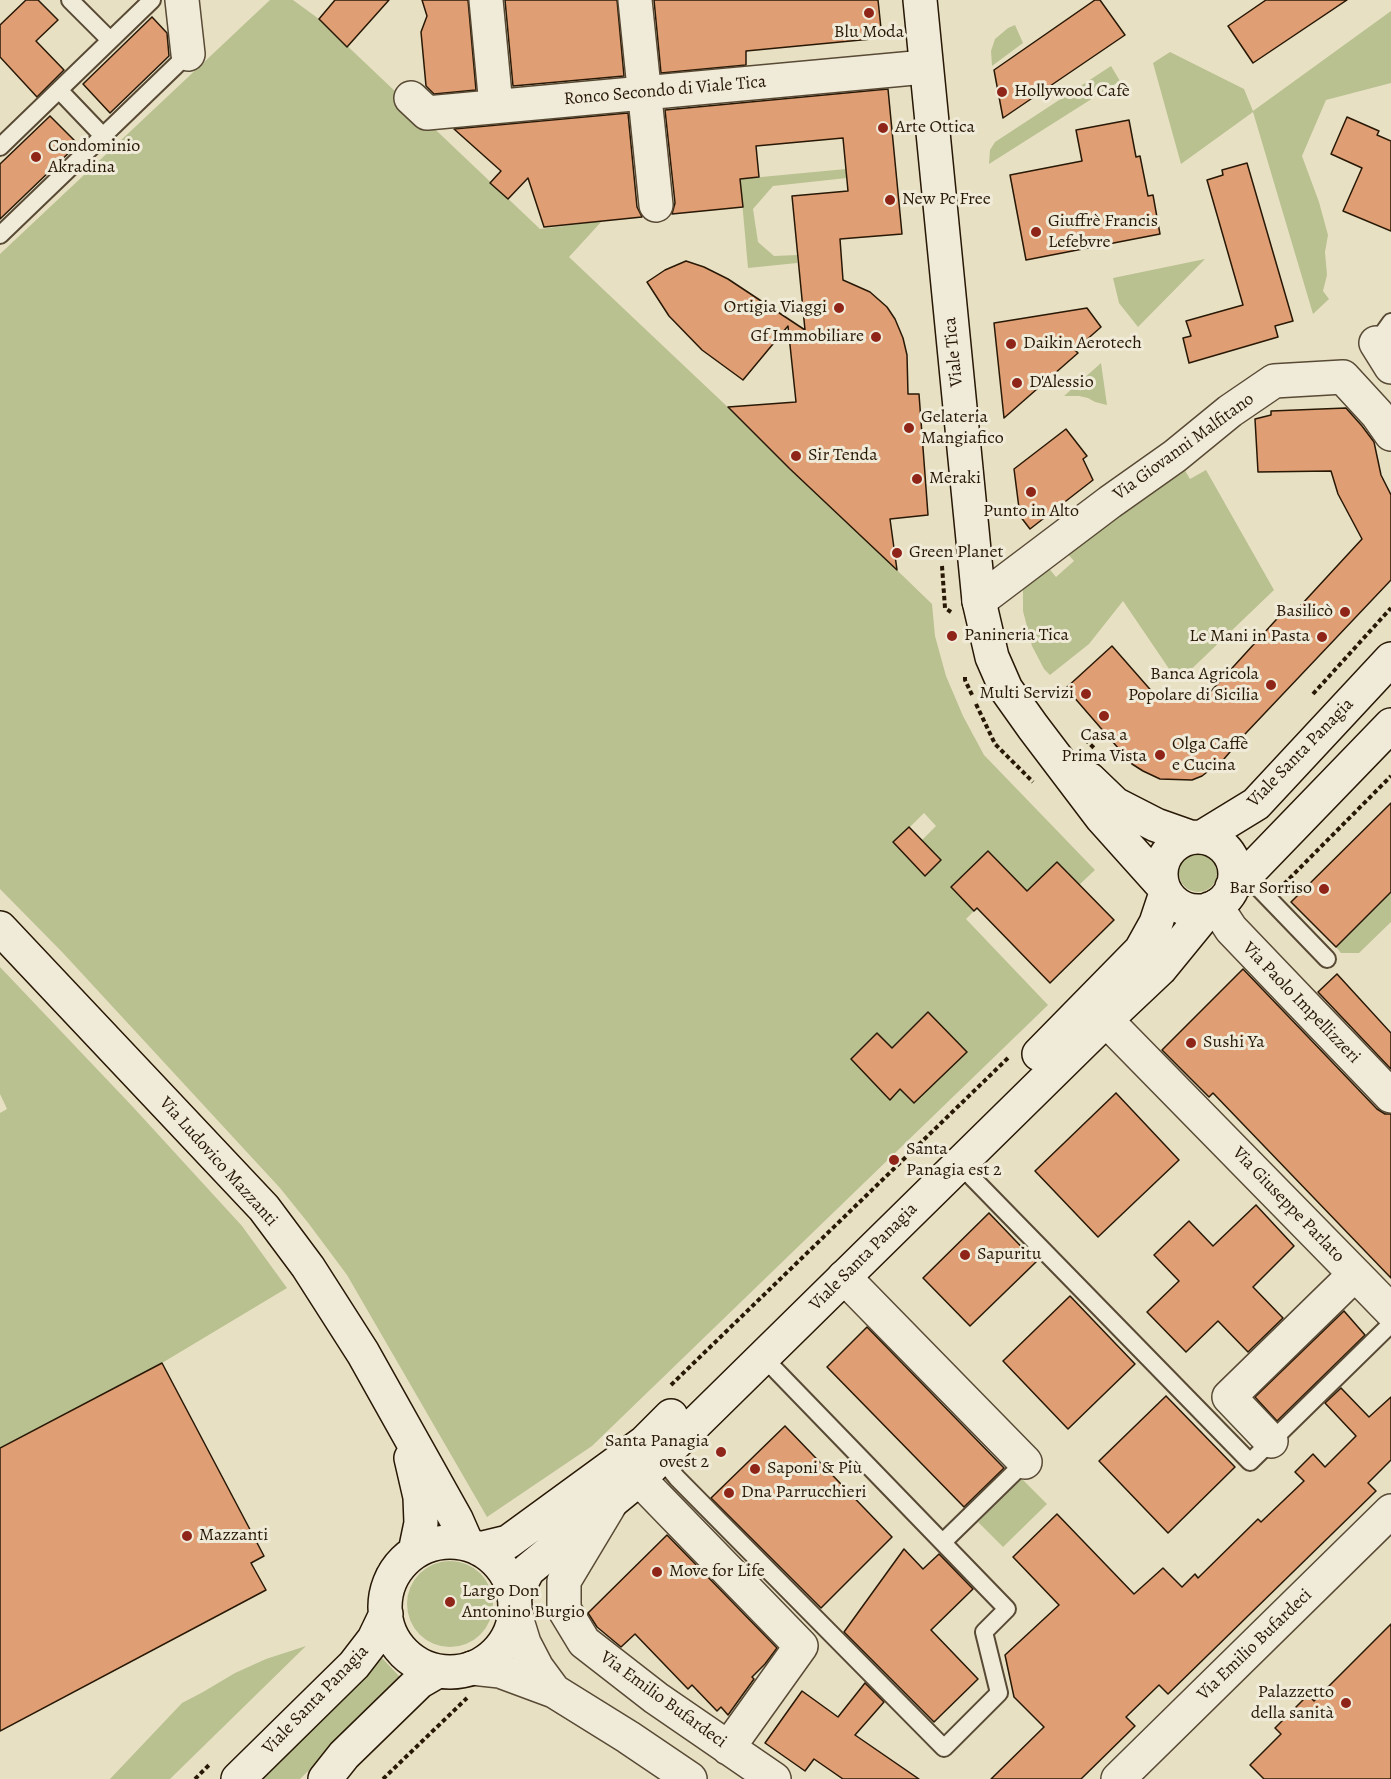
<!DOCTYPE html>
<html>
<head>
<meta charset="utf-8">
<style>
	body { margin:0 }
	canvas { display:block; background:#e8e0c3 }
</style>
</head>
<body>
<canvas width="1391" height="1779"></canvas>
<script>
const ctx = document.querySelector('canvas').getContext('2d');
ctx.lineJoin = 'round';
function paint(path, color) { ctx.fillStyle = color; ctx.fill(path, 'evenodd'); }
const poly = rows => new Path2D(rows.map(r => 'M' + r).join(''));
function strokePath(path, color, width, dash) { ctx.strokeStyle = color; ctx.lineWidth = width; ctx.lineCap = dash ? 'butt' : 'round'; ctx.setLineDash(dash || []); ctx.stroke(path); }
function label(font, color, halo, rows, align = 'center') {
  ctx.font = font + ' Alegreya,serif'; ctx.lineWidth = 6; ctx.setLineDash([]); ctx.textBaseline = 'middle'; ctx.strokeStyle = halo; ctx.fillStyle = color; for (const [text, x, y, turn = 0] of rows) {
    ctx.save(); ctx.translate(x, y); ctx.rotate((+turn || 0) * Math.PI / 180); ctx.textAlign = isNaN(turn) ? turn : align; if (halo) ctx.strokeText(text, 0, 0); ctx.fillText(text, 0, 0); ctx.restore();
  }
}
paint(poly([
	[270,0,293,0,319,19,540,229,602,221,569,257,752,430,932,604,935,636,946,676,963,716,984,755,1095,870,1079,885,1057,862,1033,885,1049,914,989,851,957,882,955,892,974,911,966,919,1048,1005,592,1446,487,1517,347,1275,309,1224,280,1188,63,953,0,889,0,254],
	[924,813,936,826,922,840,941,860,925,875,894,843],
	[1391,11,1391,83,1326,100,1302,156,1319,202,1328,235,1325,252,1327,275,1323,291,1329,299,1313,314,1253,112,1181,164,1153,63,1170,52,1244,89,1253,111],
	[1015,25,1023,43,992,66,991,51,995,39,1008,28],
	[1111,66,1120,81,989,164,990,150,995,142],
	[846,169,847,178,773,186,753,209,758,242,774,256,797,255,797,263,748,268,740,179],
	[1205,259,1138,327,1119,303,1113,278],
	[1101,363,1107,405,1095,402,1088,398,1079,396,1064,396],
	[1183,467,1190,479,1206,470,1274,590,1178,682,1123,601,1089,644,1050,675,1044,669,1032,646,1023,611,1023,588,1047,566,1056,577,1074,561,1065,551],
	'1179 873a19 19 0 1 1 38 0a19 19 0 1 1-38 0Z',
	[1391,892,1391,922,1359,953,1341,953,1336,947],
	[0,967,133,1107,242,1226,287,1288,162,1363,0,1448,0,1113,7,1109,0,1094],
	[1022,1479,1047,1504,1003,1547,978,1522],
	'407 1604a43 43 0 1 1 86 0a43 43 0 1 1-86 0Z',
	[306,1646,170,1779,110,1779,182,1703,203,1692,235,1673,266,1659],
	[381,1657,402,1679,300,1779,258,1779]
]), '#b9c191');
const building = poly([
	[26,0,38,0,58,20,36,41,64,70,37,97,0,57,0,25,26,0],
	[335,0,389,0,347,47,319,19,335,0],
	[422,0,468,0,476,90,434,94,426,86,421,32,427,16,422,0],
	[505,0,617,0,624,76,513,86,505,0],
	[654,0,878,0,882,38,746,51,746,65,661,73,654,0],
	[1095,0,1100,0,1125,35,1003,118,994,70,1095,0],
	[1266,0,1347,0,1253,63,1228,26,1266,0],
	[152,17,167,33,169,56,110,113,83,84,152,17],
	[888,89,902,234,840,239,843,280,870,292,887,307,895,319,903,338,907,355,908,394,919,394,928,515,890,519,897,570,790,469,728,407,796,402,788,326,743,380,702,350,669,316,647,282,665,270,686,261,704,267,728,279,805,330,792,196,848,191,843,138,756,146,759,177,740,179,743,207,672,214,675,203,665,110,888,89],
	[628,113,637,207,642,217,544,227,528,178,508,199,490,183,501,171,454,129,628,113],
	[50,116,78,144,0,219,0,164,50,116],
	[1347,117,1379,131,1377,135,1391,141,1391,231,1343,211,1362,168,1331,154,1347,117],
	[1129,120,1136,157,1140,156,1148,196,1153,195,1160,234,1026,260,1010,175,1082,161,1076,130,1129,120],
	[1247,163,1293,321,1275,326,1278,337,1189,363,1183,338,1191,336,1186,321,1243,305,1207,180,1223,175,1222,170,1247,163],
	[1087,308,1101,327,1075,350,1078,353,1004,418,994,323,1087,308],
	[1346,408,1362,426,1374,442,1381,475,1391,495,1391,580,1246,733,1224,759,1202,776,1192,780,1160,779,1143,771,1132,764,1066,688,1112,646,1155,695,1203,700,1285,610,1290,617,1362,539,1338,494,1331,471,1258,472,1255,419,1271,415,1271,411,1346,408],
	[1066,429,1087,456,1083,459,1093,480,1030,529,1020,516,1014,469,1066,429],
	[1391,803,1391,892,1336,947,1291,902,1391,803],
	[909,827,941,860,925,876,893,842,909,827],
	[988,851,1027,891,1057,862,1114,920,1050,983,977,908,974,911,951,887,988,851],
	[1243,969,1377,1109,1385,1114,1391,1114,1391,1278,1213,1093,1209,1097,1162,1050,1243,969],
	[1337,974,1391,1033,1391,1069,1318,992,1337,974],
	[928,1012,967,1052,914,1103,900,1089,890,1100,851,1059,877,1033,892,1048,928,1012],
	[1116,1093,1179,1160,1098,1237,1035,1171,1116,1093],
	[1256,1205,1294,1246,1253,1287,1283,1318,1248,1352,1218,1321,1186,1352,1147,1312,1179,1281,1154,1255,1189,1221,1213,1246,1256,1205],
	[989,1213,1036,1262,970,1326,923,1278,989,1213],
	[1070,1296,1135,1364,1068,1429,1003,1361,1070,1296],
	[1344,1311,1365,1335,1277,1421,1255,1397,1344,1311],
	[867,1327,1004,1468,964,1507,827,1367,867,1327],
	[162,1363,264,1556,251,1563,266,1590,0,1731,0,1448,162,1363],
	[1341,1388,1369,1417,1391,1397,1391,1460,1368,1483,1376,1491,1168,1694,1159,1685,1126,1717,1135,1726,1081,1779,991,1779,1044,1727,1014,1697,1005,1655,1059,1605,1013,1557,1057,1514,1134,1594,1163,1568,1182,1587,1195,1574,1198,1578,1258,1519,1261,1522,1304,1481,1295,1472,1313,1454,1325,1467,1356,1436,1325,1403,1341,1388],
	[1166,1396,1235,1467,1168,1533,1099,1461,1166,1396],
	[785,1426,892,1537,821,1608,711,1498,785,1426],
	[667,1535,777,1648,765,1664,752,1677,754,1679,728,1715,721,1707,717,1711,692,1685,688,1689,635,1634,621,1647,597,1627,588,1613,667,1535],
	[904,1549,923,1569,939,1554,973,1589,931,1630,978,1679,934,1722,844,1632,904,1549],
	[1391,1624,1391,1779,1264,1779,1250,1765,1281,1734,1275,1728,1308,1695,1314,1701,1391,1624],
	[865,1683,884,1702,855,1735,919,1779,843,1779,814,1759,805,1771,765,1743,802,1691,838,1717,865,1683]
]);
paint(building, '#df9e73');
strokePath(building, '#281806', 1.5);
const lane = poly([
	[70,0,110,40],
	[103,136,188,54],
	[0,147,152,0],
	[0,235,103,136,59,90],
	[1376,343,1391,322],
	[1246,875,1327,959],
	[959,1164,1250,1462,1391,1324],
	[660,1457,677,1478,944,1748,999,1693,984,1632,1007,1609,763,1357],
	[943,1542,1025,1462]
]);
const street = poly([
	[182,0,188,54],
	[486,0,496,106],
	[635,0,656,205],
	[411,98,427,113,925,67],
	[1376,343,1391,367],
	[979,601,1110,502,1175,456,1230,411,1274,381,1343,377,1377,414,1391,434],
	[1216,906,1231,929,1391,1096],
	[1106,1020,1355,1274,1229,1397,1271,1441],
	[1355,1274,1391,1311],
	[844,1277,1025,1462],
	[639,1479,801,1646,728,1748],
	[609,1506,564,1581,564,1609,584,1642,656,1698,774,1779],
	[515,1614,524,1643,537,1668,554,1691],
	[472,1668,500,1671,554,1691,628,1737,690,1779],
	[1118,1779,1391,1511]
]);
const secondary = poly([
	[920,0,979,601,992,657,1006,689,1033,727,1102,818,1163,886],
	[1089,779,1115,804,1156,825,1190,837],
	[1202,837,1256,804,1391,659],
	'1161 874a37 37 0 1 1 74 0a37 37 0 1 1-74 0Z',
	[1232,887,1246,875,1391,725],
	[0,928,264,1208,308,1267,363,1353,456,1519,467,1544],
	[1039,1054,1141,950,1156,923,1166,893],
	[411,1458,420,1497,421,1523,415,1552],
	'385 1607a65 65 0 1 1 130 0a65 65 0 1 1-130 0Z',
	[479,1549,508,1542,645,1442,671,1416],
	[514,1597,528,1570,639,1479,1106,1020,1160,969,1209,909],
	[238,1779,354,1665,374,1639,386,1614],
	[325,1779,344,1755,419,1682,438,1671]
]);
strokePath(lane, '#584a35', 20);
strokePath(street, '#584a35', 36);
strokePath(secondary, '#281806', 36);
strokePath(poly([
	[942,566,945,608,951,612],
	[965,677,965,680,973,697],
	[1313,694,1391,608],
	[976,704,995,744,1033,782],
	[1080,734,1094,748],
	[1284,884,1391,776],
	[671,1385,1008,1058],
	[374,1587,379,1568,385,1559],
	[195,1779,209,1765],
	[383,1779,467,1698]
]), '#281806', 4, [4.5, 3]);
strokePath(lane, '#f0ebd8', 16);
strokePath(street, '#f0ebd8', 33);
strokePath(secondary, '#f0ebd8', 33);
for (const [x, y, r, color] of [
	[869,13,6,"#8f2418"],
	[1002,92,6,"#8f2418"],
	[883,128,6,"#8f2418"],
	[36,157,6,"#8f2418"],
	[890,200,6,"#8f2418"],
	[1036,232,6,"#8f2418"],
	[839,308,6,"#8f2418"],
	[876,337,6,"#8f2418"],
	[1011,344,6,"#8f2418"],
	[1017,383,6,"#8f2418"],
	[909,428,6,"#8f2418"],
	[796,456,6,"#8f2418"],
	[917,479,6,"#8f2418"],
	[1031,492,6,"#8f2418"],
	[897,553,6,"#8f2418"],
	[1345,612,6,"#8f2418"],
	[952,636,6,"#8f2418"],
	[1322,637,6,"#8f2418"],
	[1271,685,6,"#8f2418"],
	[1086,694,6,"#8f2418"],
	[1104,716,6,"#8f2418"],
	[1160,755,6,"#8f2418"],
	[1324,889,6,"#8f2418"],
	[1191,1043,6,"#8f2418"],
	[894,1160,6,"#8f2418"],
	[965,1255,6,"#8f2418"],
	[721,1452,6,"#8f2418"],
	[755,1469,6,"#8f2418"],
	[729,1493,6,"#8f2418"],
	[187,1536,6,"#8f2418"],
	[657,1572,6,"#8f2418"],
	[450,1602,6,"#8f2418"],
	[1346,1703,6,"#8f2418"]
]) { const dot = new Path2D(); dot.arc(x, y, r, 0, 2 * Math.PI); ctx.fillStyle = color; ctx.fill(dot); strokePath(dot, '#f0ebd8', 2); }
label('18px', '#281806', '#f0ebd8', [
	["Blu Moda",869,33,"center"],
	["Hollywood Cafè",1014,92],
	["Arte Ottica",895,128],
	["Condominio",48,147],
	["Akradina",48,168],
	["New Pc Free",902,200],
	["Giuffrè Francis",1048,222],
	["Lefebvre",1048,243],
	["Ortigia Viaggi",827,308,"right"],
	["Gf Immobiliare",864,337,"right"],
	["Daikin Aerotech",1023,344],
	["D'Alessio",1029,383],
	["Gelateria",921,418],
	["Mangiafico",921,439],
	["Sir Tenda",808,456],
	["Meraki",929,479],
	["Punto in Alto",1031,512,"center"],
	["Green Planet",909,553],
	["Basilicò",1333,612,"right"],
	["Panineria Tica",964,636],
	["Le Mani in Pasta",1310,637,"right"],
	["Banca Agricola",1259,675,"right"],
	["Popolare di Sicilia",1259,696,"right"],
	["Multi Servizi",1074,694,"right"],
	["Casa a",1104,736,"center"],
	["Prima Vista",1104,757,"center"],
	["Olga Caffè",1172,745],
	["e Cucina",1172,766],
	["Bar Sorriso",1312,889,"right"],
	["Sushi Ya",1203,1043],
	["Santa",906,1150],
	["Panagia est 2",906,1171],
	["Sapuritu",977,1255],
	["Santa Panagia",709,1442,"right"],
	["ovest 2",709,1463,"right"],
	["Saponi & Più",767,1469],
	["Dna Parrucchieri",741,1493],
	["Mazzanti",199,1536],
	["Move for Life",669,1572],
	["Largo Don",462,1592],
	["Antonino Burgio",462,1613],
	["Palazzetto",1334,1693,"right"],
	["della sanità",1334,1714,"right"]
], 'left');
label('18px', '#281806', '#f0ebd8', [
	["Ronco Secondo di Viale Tica",665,91,-5],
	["Viale Tica",954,352,-96],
	["Via Giovanni Malfitano",1184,447,-36],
	["Viale Santa Panagia",1301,753,-46],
	["Via Paolo Impellizzeri",1301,1003,46],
	["Via Ludovico Mazzanti",218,1162,48],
	["Via Giuseppe Parlato",1288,1205,46],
	["Viale Santa Panagia",864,1257,-45],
	["Via Emilio Bufardeci",1255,1645,-44],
	["Viale Santa Panagia",316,1700,-46],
	["Via Emilio Bufardeci",663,1700,36]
]);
</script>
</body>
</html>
